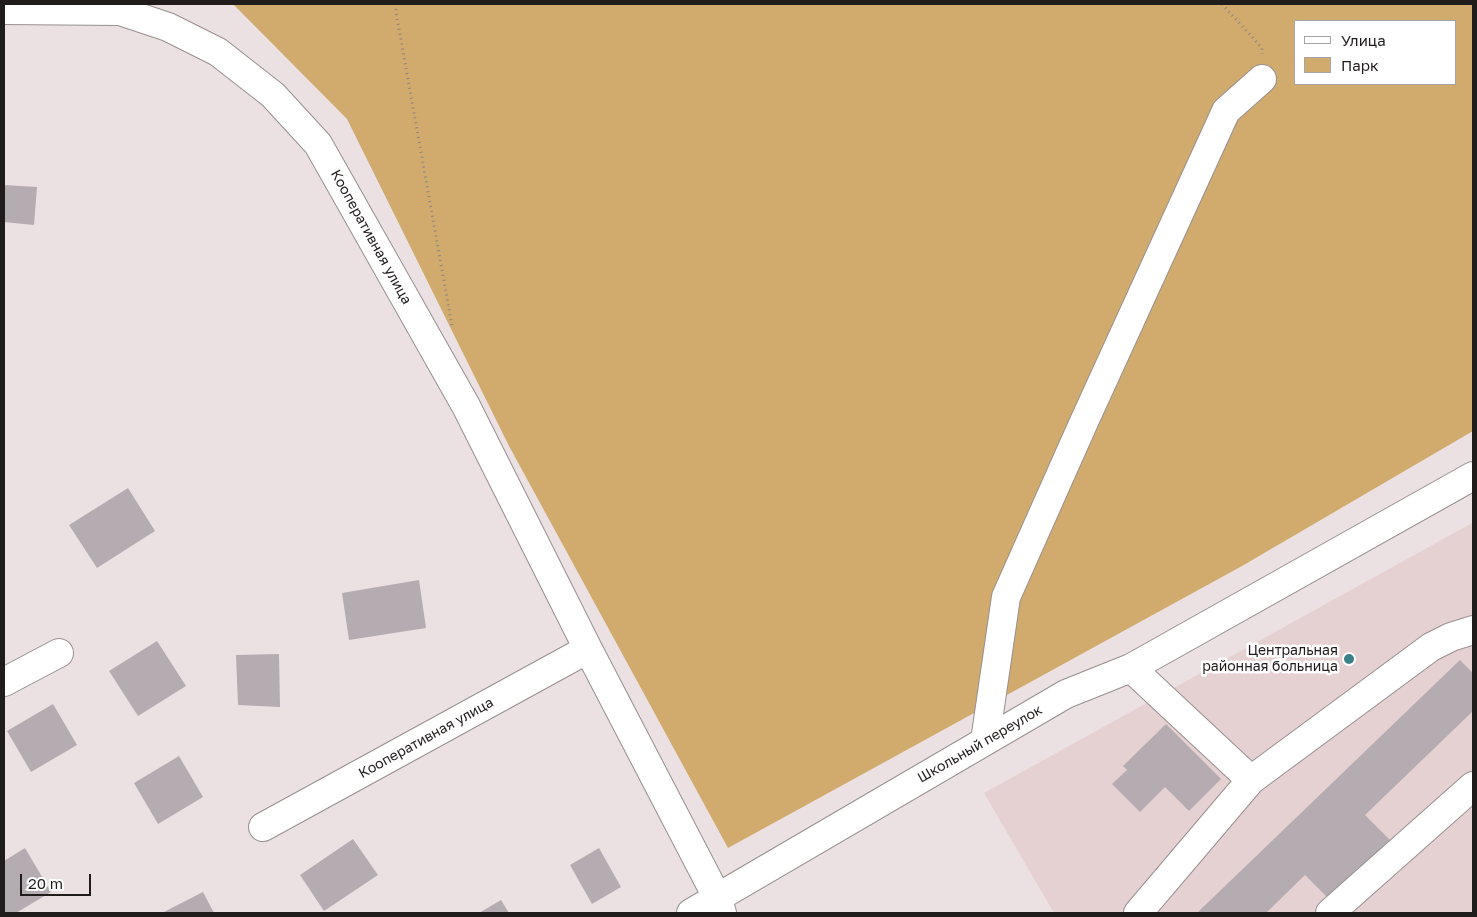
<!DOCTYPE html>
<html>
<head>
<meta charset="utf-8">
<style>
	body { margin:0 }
	#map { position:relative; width:1477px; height:917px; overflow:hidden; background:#ece1e2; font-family:"Golos Text",sans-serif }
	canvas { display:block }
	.frame { position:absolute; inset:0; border:5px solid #201c1c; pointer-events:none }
	.legend { position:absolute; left:1294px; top:20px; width:162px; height:65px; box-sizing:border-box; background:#fff; border:1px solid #a6a4a4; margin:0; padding:6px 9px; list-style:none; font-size:15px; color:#201c1c }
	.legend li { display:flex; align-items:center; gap:10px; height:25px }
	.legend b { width:25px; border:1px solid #a6a4a4 }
	.scale { position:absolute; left:20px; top:874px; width:71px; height:22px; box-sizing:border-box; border:2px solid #201c1c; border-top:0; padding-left:6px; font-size:15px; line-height:18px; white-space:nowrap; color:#201c1c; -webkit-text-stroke:4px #fff; paint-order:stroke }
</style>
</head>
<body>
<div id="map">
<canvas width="1477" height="917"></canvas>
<div class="frame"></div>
<ul class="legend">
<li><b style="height:6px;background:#fff"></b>Улица</li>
<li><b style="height:14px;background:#d1ab6d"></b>Парк</li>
</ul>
<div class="scale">20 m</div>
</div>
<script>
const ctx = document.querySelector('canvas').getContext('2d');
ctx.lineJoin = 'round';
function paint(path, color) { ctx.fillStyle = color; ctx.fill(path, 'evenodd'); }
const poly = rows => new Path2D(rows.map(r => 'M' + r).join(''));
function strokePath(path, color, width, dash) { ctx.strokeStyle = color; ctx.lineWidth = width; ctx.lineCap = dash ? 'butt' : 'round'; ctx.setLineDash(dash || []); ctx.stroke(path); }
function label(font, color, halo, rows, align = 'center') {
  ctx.font = font + ' "Golos Text",sans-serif'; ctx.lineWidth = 5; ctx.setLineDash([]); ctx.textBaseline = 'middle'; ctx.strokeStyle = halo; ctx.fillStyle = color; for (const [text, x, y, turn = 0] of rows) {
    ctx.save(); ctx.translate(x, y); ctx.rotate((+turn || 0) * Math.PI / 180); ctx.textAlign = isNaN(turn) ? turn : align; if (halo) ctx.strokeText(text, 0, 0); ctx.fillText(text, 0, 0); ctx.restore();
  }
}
paint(poly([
	[1472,523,1473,526,1473,913,1054,913,984,793]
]), '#e5d1d2');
paint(poly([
	[233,4,1473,4,1473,431,1242,566,728,848,509,446,347,119],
	[1296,21,1456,21,1456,84,1296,84]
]), '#d1ab6d');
paint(poly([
	[4,185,37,187,34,225,4,222],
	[128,488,155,531,97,568,69,525],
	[419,580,426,628,349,640,342,593],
	[157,641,186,686,138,716,109,671],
	[279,654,280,707,238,705,236,655],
	[1460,660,1473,673,1473,711,1365,815,1390,840,1329,899,1305,875,1266,913,1197,913],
	[53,704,77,745,31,772,7,731],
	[1166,724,1221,779,1189,811,1165,787,1140,812,1112,784,1127,770,1123,766],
	[179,756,203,797,158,824,134,783],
	[353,839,378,875,324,911,300,875],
	[25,848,51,892,16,913,4,913,4,861],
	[599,848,621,887,592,904,570,865],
	[203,892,214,913,162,913],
	[501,900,509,913,479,913]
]), '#b4acb1');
const minor = poly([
	[4,10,120,11,168,27,218,52,273,95,318,144,466,406,588,649,717,897,722,913],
	[1131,668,1473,476],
	[4,682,59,653],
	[985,741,1006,597,1083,424,1226,111,1262,79],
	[263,827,588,649],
	[691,913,1066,694,1131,668,1251,780],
	[1138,913,1251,780,1431,647,1451,637,1473,630],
	[1330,913,1473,786]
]);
strokePath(minor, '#998f8f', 30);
strokePath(poly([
	[396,4,396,12,452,326],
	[1222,4,1262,48,1262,54]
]), '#8c8484', 3, [1, 4]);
strokePath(minor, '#fff', 28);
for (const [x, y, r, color] of [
	[1349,659,6,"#3a8189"]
]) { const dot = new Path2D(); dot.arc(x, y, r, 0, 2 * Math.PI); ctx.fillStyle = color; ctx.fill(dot); strokePath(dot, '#fff', 2); }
label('14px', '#201c1c', '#fff', [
	["Кооперативная улица",371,237,61],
	["Кооперативная улица",426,738,-29],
	["Школьный переулок",980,744,-30]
]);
label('14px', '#201c1c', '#fff', [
	["Центральная",1338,651],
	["районная больница",1338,667]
], 'right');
</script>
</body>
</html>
